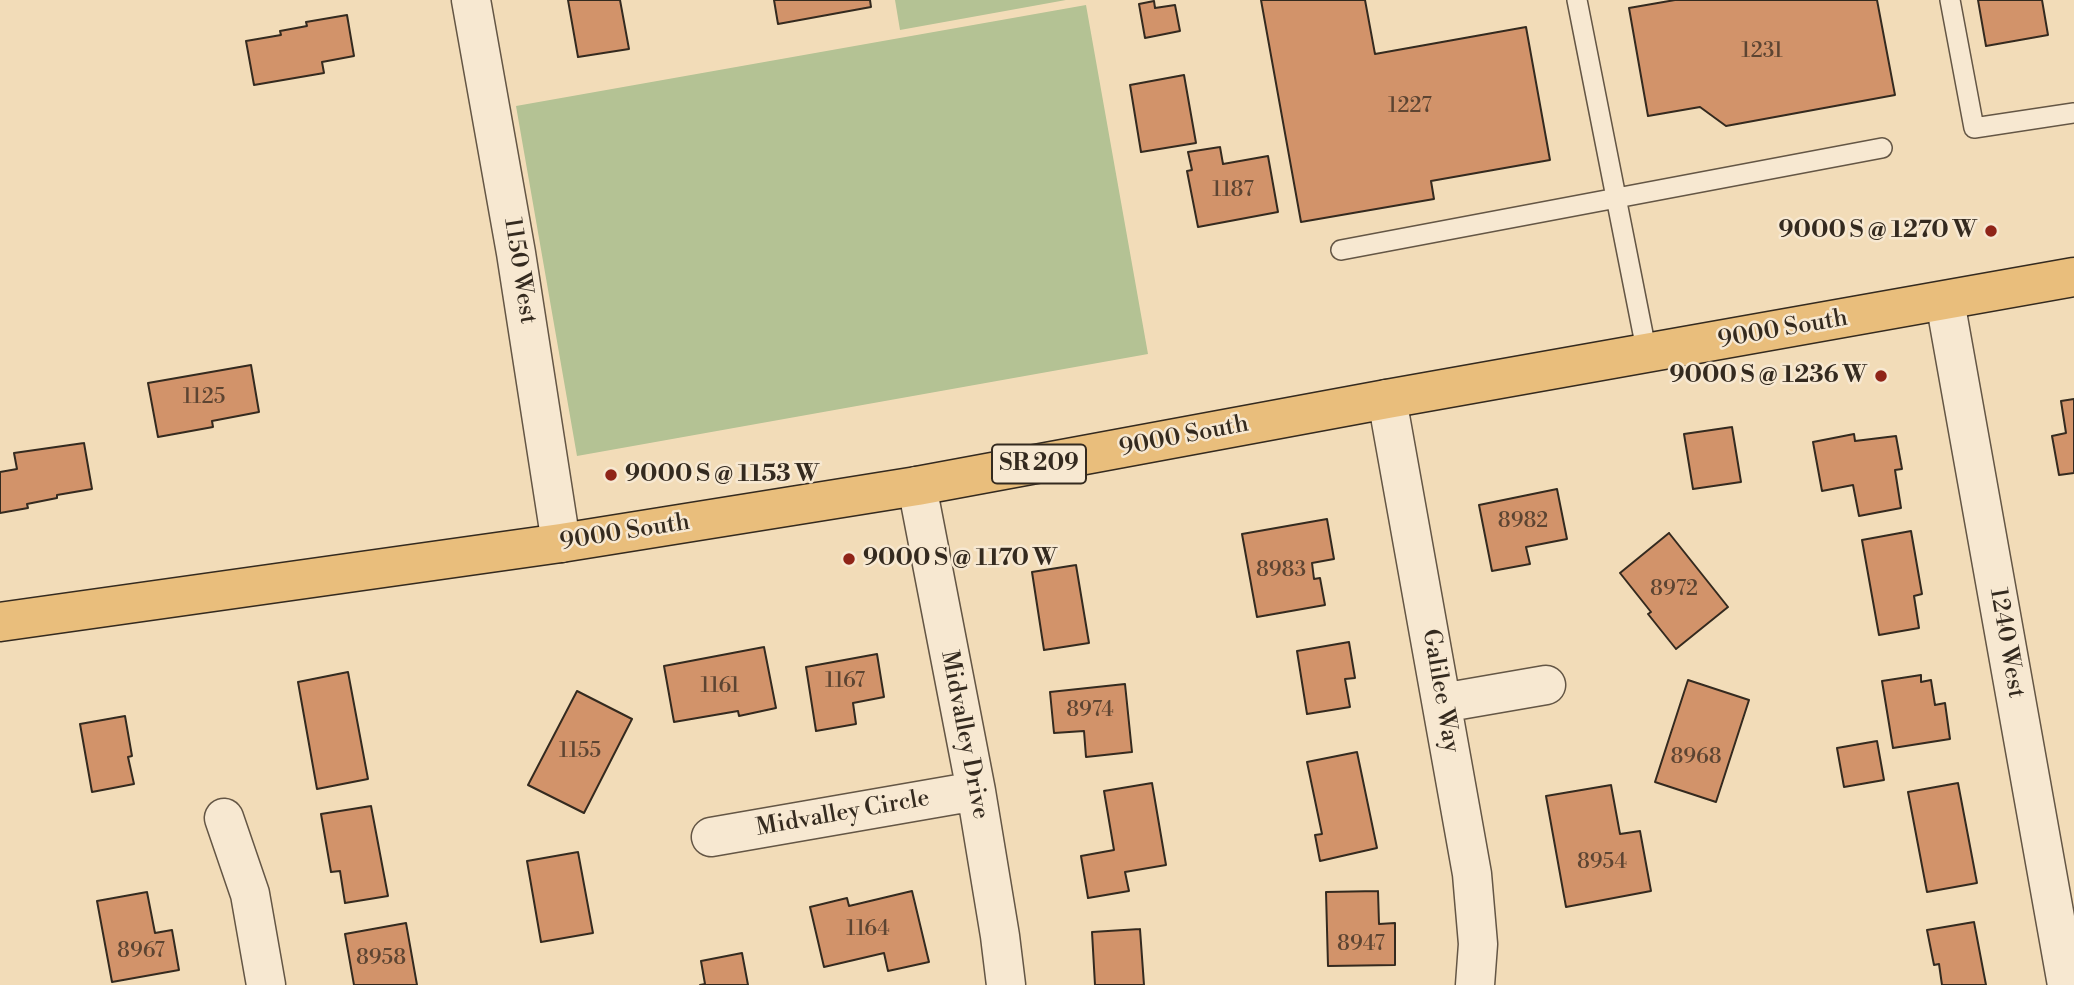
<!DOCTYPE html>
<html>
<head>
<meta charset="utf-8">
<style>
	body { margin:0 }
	canvas { display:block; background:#f2dcb8 }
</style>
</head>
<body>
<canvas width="2074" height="985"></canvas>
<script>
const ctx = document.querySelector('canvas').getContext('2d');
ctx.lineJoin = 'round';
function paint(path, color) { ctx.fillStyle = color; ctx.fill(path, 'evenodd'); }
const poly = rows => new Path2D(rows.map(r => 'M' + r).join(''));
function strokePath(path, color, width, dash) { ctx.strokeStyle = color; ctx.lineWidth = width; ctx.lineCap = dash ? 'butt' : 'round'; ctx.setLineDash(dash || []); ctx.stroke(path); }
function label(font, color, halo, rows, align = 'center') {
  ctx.font = font + ' "Libre Bodoni",serif'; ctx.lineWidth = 5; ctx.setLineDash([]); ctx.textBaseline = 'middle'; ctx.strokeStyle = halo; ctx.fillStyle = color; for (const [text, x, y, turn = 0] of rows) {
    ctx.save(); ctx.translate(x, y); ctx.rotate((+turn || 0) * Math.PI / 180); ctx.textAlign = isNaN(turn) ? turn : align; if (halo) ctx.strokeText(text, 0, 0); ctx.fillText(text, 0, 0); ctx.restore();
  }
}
paint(poly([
	[895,0,1066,0,900,30],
	[1086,5,1148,354,577,456,516,106]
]), '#b4c294');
const building = poly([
	[568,0,620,0,629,49,578,57,568,0],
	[774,0,870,0,871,7,778,24,774,0],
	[1261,0,1365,0,1375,54,1526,27,1550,160,1431,181,1434,199,1301,222,1261,0],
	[1675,0,1877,0,1895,95,1726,126,1700,107,1648,116,1629,8,1675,0],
	[1978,0,2042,0,2048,35,1986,46,1978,0],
	[1154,1,1155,8,1175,5,1180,31,1145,38,1139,4,1154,1],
	[347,15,354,56,322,62,324,73,254,85,246,41,281,35,280,31,307,26,306,22,347,15],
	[1184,75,1196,143,1141,152,1130,85,1184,75],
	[1220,147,1223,164,1268,156,1278,212,1198,227,1187,171,1192,170,1188,152,1220,147],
	[251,365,259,412,212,421,213,427,158,437,148,383,251,365],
	[2074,399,2074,473,2059,475,2052,436,2066,433,2061,401,2074,399],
	[1732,427,1741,482,1693,489,1684,434,1732,427],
	[1854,434,1855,441,1896,436,1902,469,1895,470,1901,508,1859,516,1853,485,1822,491,1813,442,1854,434],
	[84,443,92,489,57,495,57,498,27,504,28,508,0,513,0,472,17,469,14,453,84,443],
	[1557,489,1567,539,1526,547,1530,564,1492,571,1479,505,1557,489],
	[1327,519,1334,559,1312,563,1314,579,1320,578,1325,605,1257,617,1242,534,1327,519],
	[1911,531,1922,594,1914,596,1919,628,1879,635,1862,540,1911,531],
	[1669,533,1728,607,1676,649,1648,614,1651,612,1620,573,1669,533],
	[1076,565,1089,643,1044,650,1032,572,1076,565],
	[1349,642,1355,678,1345,679,1350,707,1307,714,1297,651,1349,642],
	[764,647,776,708,739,716,738,711,674,722,664,666,764,647],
	[877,654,884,697,853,703,856,724,816,731,806,667,877,654],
	[348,672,368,779,317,789,298,682,348,672],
	[1921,675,1921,682,1931,680,1935,705,1945,703,1950,739,1893,748,1882,681,1921,675],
	[1688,680,1749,700,1716,802,1655,782,1688,680],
	[1125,684,1132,752,1086,757,1084,731,1054,733,1050,692,1125,684],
	[577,691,632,719,584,813,528,785,577,691],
	[125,716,132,756,128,757,134,784,92,792,80,724,125,716],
	[1877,741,1884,780,1844,787,1837,748,1877,741],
	[1357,752,1377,848,1320,861,1315,835,1322,834,1307,762,1357,752],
	[1152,783,1166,865,1125,872,1129,891,1088,898,1081,856,1114,850,1104,791,1152,783],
	[1958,783,1977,883,1927,892,1908,792,1958,783],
	[1611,785,1620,834,1640,831,1651,891,1566,907,1546,796,1611,785],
	[371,806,388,896,345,903,340,871,331,872,321,814,371,806],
	[578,852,593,933,541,942,527,861,578,852],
	[912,891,929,962,888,971,884,953,824,967,810,907,847,898,849,906,912,891],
	[1378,891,1379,924,1395,923,1395,965,1328,966,1326,892,1378,891],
	[147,892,155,933,172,930,179,970,112,982,97,901,147,892],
	[1974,922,1986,985,1942,985,1939,964,1934,965,1927,930,1974,922],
	[406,923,417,985,354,985,345,934,406,923],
	[1140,929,1144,985,1095,985,1092,932,1140,929],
	[742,953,748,985,700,985,705,984,701,961,742,953]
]);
paint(building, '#d2936a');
strokePath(building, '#342a1f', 2);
const lane = poly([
	[1577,0,1647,354],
	[1950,0,1974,128,2074,113],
	[1341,250,1882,148]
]);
const street = poly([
	[471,0,516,253,561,543],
	[1945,301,2067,985],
	[1387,399,1472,874,1478,944,1475,985],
	[917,486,976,791,1000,936,1006,985],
	[1442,703,1546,685],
	[224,818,250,894,266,985],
	[711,837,976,791]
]);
const primary = poly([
	[0,622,561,543,917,486,1387,399,2074,277]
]);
strokePath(lane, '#645645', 22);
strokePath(street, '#645645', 41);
strokePath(primary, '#342a1f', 41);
strokePath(lane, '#f7e8d1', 19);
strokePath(street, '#f7e8d1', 38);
strokePath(primary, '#e9be7c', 38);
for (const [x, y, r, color] of [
	[1991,231,7,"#8f2418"],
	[1881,376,7,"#8f2418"],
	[611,475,7,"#8f2418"],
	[849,559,7,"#8f2418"]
]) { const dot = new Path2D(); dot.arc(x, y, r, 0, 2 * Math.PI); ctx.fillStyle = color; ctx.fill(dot); strokePath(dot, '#f7e8d1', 2.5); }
label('21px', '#5c4432', null, [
	["1231",1762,52],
	["1227",1410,107],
	["1187",1233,191],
	["1125",204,398],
	["8982",1523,522],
	["8983",1281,571],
	["8972",1674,590],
	["1167",845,682],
	["1161",720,687],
	["8974",1090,711],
	["1155",580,752],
	["8968",1696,758],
	["8954",1602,863],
	["1164",868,930],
	["8947",1361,945],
	["8967",141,952],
	["8958",381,959]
]);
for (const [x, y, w] of [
	[1039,464,94]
]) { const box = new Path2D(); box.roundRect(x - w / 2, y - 19.5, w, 39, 5); ctx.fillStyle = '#f7e8d1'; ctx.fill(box); strokePath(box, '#342a1f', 2); }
label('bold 23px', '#342a1f', null, [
	["SR 209",1039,464]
]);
label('bold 24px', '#342a1f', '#f7e8d1', [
	["9000 S @ 1270 W",1977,231],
	["9000 S @ 1236 W",1867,376],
	["9000 S @ 1153 W",625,475,"left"],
	["9000 S @ 1170 W",863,559,"left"]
], 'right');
label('24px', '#342a1f', '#f7e8d1', [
	["1150 West",519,271,81],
	["9000 South",1783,330,-10],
	["9000 South",1184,437,-11],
	["9000 South",625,533,-9],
	["1240 West",2006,643,80],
	["Galilee Way",1440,691,80],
	["Midvalley Drive",964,735,79],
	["Midvalley Circle",843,814,-10]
]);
</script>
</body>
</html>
